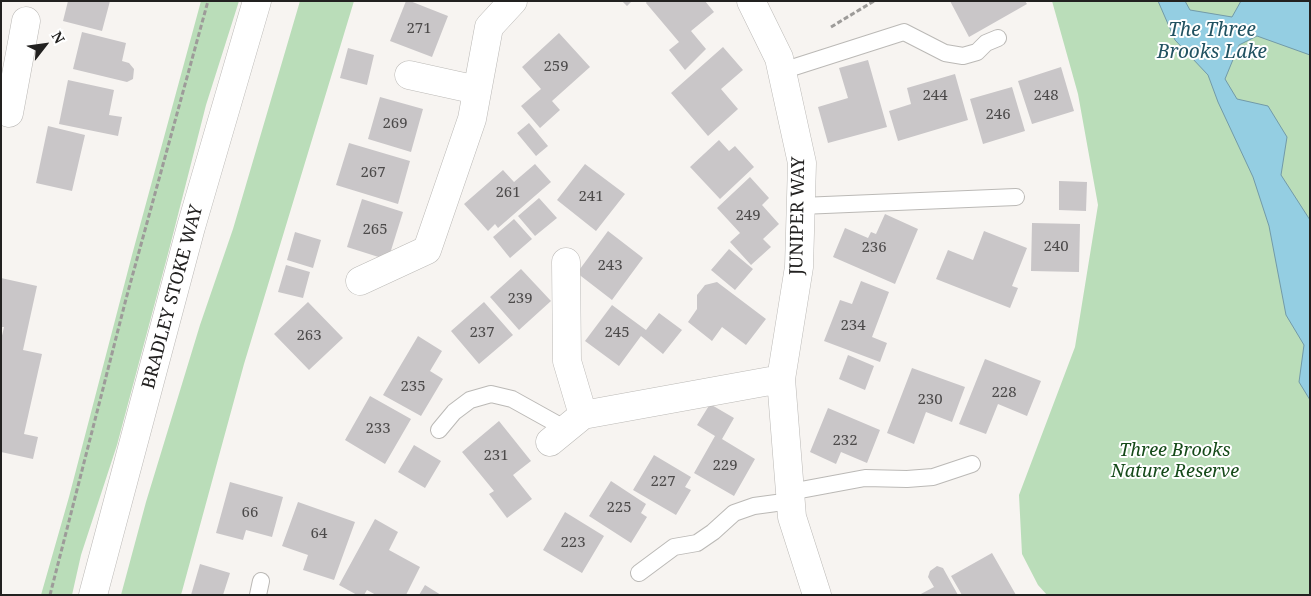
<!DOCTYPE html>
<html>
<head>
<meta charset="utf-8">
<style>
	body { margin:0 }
	#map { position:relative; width:1311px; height:596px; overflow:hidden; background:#f7f4f1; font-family:"Noto Serif",serif }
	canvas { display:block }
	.frame { position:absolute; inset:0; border:2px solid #222120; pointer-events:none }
	.north { position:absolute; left:20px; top:20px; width:50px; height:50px; -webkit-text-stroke:4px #fff; paint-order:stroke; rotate:60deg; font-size:14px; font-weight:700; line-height:20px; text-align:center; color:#222120 }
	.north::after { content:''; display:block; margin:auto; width:18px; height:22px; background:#222120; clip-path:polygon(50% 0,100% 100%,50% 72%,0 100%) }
</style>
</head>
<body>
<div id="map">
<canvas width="1311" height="596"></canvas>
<div class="frame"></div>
<div class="north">N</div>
</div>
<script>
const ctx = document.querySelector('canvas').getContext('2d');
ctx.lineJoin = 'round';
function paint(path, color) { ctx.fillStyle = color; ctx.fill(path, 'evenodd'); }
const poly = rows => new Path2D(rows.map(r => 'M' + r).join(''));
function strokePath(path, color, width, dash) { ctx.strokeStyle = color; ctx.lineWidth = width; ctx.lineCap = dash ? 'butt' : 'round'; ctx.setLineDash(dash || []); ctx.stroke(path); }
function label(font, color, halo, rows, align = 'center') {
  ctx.font = font + ' "Noto Serif",serif'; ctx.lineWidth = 4; ctx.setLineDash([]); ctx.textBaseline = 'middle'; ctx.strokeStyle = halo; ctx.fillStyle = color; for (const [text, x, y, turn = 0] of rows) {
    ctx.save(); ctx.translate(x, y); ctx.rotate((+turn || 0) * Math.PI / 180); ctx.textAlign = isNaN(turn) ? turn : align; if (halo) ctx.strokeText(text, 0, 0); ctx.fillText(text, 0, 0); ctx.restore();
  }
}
paint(poly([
	[201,1,239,1,206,105,169,250,117,445,81,555,72,595,41,595,69,497,132,255],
	[300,1,354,1,244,364,181,595,121,595,146,502,200,325,233,229],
	[1052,1,1310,1,1310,595,1047,595,1038,585,1022,554,1019,495,1075,347,1098,205,1078,94]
]), '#baddb9');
const water = poly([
	[1158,1,1185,1,1190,10,1232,17,1241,1,1310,1,1310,55,1257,36,1239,45,1225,79,1237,99,1268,106,1287,137,1281,175,1310,220,1310,400,1299,382,1304,345,1286,315,1269,226,1253,177,1218,102,1208,75,1175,40,1158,1]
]);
paint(water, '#94cee2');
strokePath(water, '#729aa8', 1);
paint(poly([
	[68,1,110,1,102,31,63,21],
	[406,1,410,1,448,16,432,57,390,41],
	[622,1,632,1,627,6],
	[647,1,705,1,714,12,691,31,706,49,685,70,669,50,679,42,646,3],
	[950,1,1025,1,1027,4,969,37],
	[82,32,126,43,122,61,129,63,134,69,133,79,127,82,73,69],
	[559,33,590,67,552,101,560,110,540,128,521,106,541,89,522,67],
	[723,47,743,70,721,89,738,109,708,136,671,93],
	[348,48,374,55,367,85,340,78],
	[868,60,887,127,828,143,818,107,848,98,839,68],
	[1061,67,1074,111,1032,124,1018,81],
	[955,74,968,120,898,141,889,111,911,104,907,88],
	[68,80,114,90,109,115,122,117,118,136,59,124],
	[1012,87,1025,131,983,144,970,99],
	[380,97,423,109,411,152,368,139],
	[529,123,548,146,536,156,517,133],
	[48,126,85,135,72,191,36,183],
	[719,140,729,151,735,146,754,167,720,199,690,167],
	[349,143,410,161,398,204,336,185],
	[535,164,551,182,498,228,495,224,488,231,464,204,503,170,514,182],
	[585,164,625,194,596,231,557,200],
	[750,177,769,198,762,205,779,224,763,239,771,247,751,265,730,242,740,233,717,208],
	[1059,181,1087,182,1086,211,1059,210],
	[539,198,557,218,535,236,518,216],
	[362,199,403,212,388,260,347,247],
	[885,214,918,229,895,284,833,257,845,228,868,238,871,232,876,234],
	[514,219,532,239,510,258,493,237],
	[1032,223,1080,224,1079,272,1031,271],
	[608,231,643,258,612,300,577,273],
	[984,231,1027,248,1012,286,1018,288,1010,308,936,279,948,250,973,260],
	[295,232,321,240,313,268,287,260],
	[729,249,753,269,735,290,711,270],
	[286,265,310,272,303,298,278,292],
	[521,269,551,301,519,330,490,297],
	[1,278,37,286,23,350,42,354,24,434,38,437,33,459,1,452,1,340,4,327,1,327],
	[861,281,889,292,872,337,887,343,880,362,824,341,840,300,852,304],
	[717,282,766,319,746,345,722,327,712,341,688,322,697,309,697,295,705,285],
	[308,302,343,338,309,370,274,334],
	[484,302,513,335,479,364,451,331],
	[612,305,646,330,659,313,682,330,663,354,641,336,619,366,585,341],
	[418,336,442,351,430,371,443,379,421,416,383,395],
	[848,355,874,366,865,390,839,379],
	[985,359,1041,381,1027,416,998,404,986,434,959,424],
	[912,368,965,387,952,422,926,412,914,444,887,433],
	[370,396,411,419,385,464,345,440],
	[710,404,734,418,722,439,755,459,734,496,694,473,715,436,697,425],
	[828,408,880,430,867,463,841,452,836,464,810,452],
	[499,421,531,461,513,475,532,499,507,518,489,494,494,491,462,452],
	[414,445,441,461,425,488,398,472],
	[654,455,691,477,685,487,691,490,676,515,633,490],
	[611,481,646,504,641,513,647,517,631,543,589,516],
	[230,482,283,497,272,537,246,530,243,540,216,533],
	[298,502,355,522,334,580,303,570,308,555,282,546],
	[565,512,604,536,582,573,543,550],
	[375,519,398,532,389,550,420,567,406,595,376,595,367,590,364,595,357,595,339,585],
	[992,553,1016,595,962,595,951,576],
	[200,564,230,573,223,595,191,595],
	[937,566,943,568,958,595,919,595,934,587,928,577,930,571],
	[425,585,441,595,419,595]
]), '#c9c6c8');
const service = poly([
	[782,71,904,32,945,53,963,56,977,52,986,43,998,38],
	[801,206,1016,197],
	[439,430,454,412,470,400,491,394,512,399,566,429],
	[790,492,865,478,907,479,933,477,972,464],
	[639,573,674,547,697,543,713,532,734,513,754,506,791,501],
	[258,595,261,581]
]);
const minor = poly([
	[751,1,779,58,802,163,799,267,781,379,792,517,817,595],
	[409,75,477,90],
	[9,113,26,21],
	[566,262,567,361,583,415,781,379],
	[360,281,427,250,472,119,489,27,513,1],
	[550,442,583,415]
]);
const tertiary = poly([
	[93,595,191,227,257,1]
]);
strokePath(service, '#bbb9b6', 18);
strokePath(minor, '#bbb9b6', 29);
strokePath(tertiary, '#bbb9b6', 29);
strokePath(poly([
	[831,27,874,1],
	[50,595,126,299,208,1]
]), '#9d9b99', 3, [5, 2.5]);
strokePath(service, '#fff', 16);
strokePath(minor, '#fff', 28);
strokePath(tertiary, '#fff', 28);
label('15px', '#4c4a4a', null, [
	["271",419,29],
	["259",556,67],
	["244",935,96],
	["248",1046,96],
	["246",998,115],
	["269",395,124],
	["267",373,173],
	["261",508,193],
	["241",591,197],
	["249",748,216],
	["265",375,230],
	["240",1056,247],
	["236",874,248],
	["243",610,266],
	["239",520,299],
	["234",853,326],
	["237",482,333],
	["245",617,333],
	["263",309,336],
	["235",413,387],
	["228",1004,393],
	["230",930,400],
	["233",378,429],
	["232",845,441],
	["231",496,456],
	["229",725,466],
	["227",663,482],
	["225",619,508],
	["66",250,513],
	["64",319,534],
	["223",573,543]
]);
label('18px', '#222120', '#fff', [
	["JUNIPER WAY",798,216,-89],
	["BRADLEY STOKE WAY",173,297,-75]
]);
label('italic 18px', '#154a19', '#fff', [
	["Three Brooks",1175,451],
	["Nature Reserve",1175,472]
]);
label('italic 19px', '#215261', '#fff', [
	["The Three",1212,31],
	["Brooks Lake",1212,53]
]);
</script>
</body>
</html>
